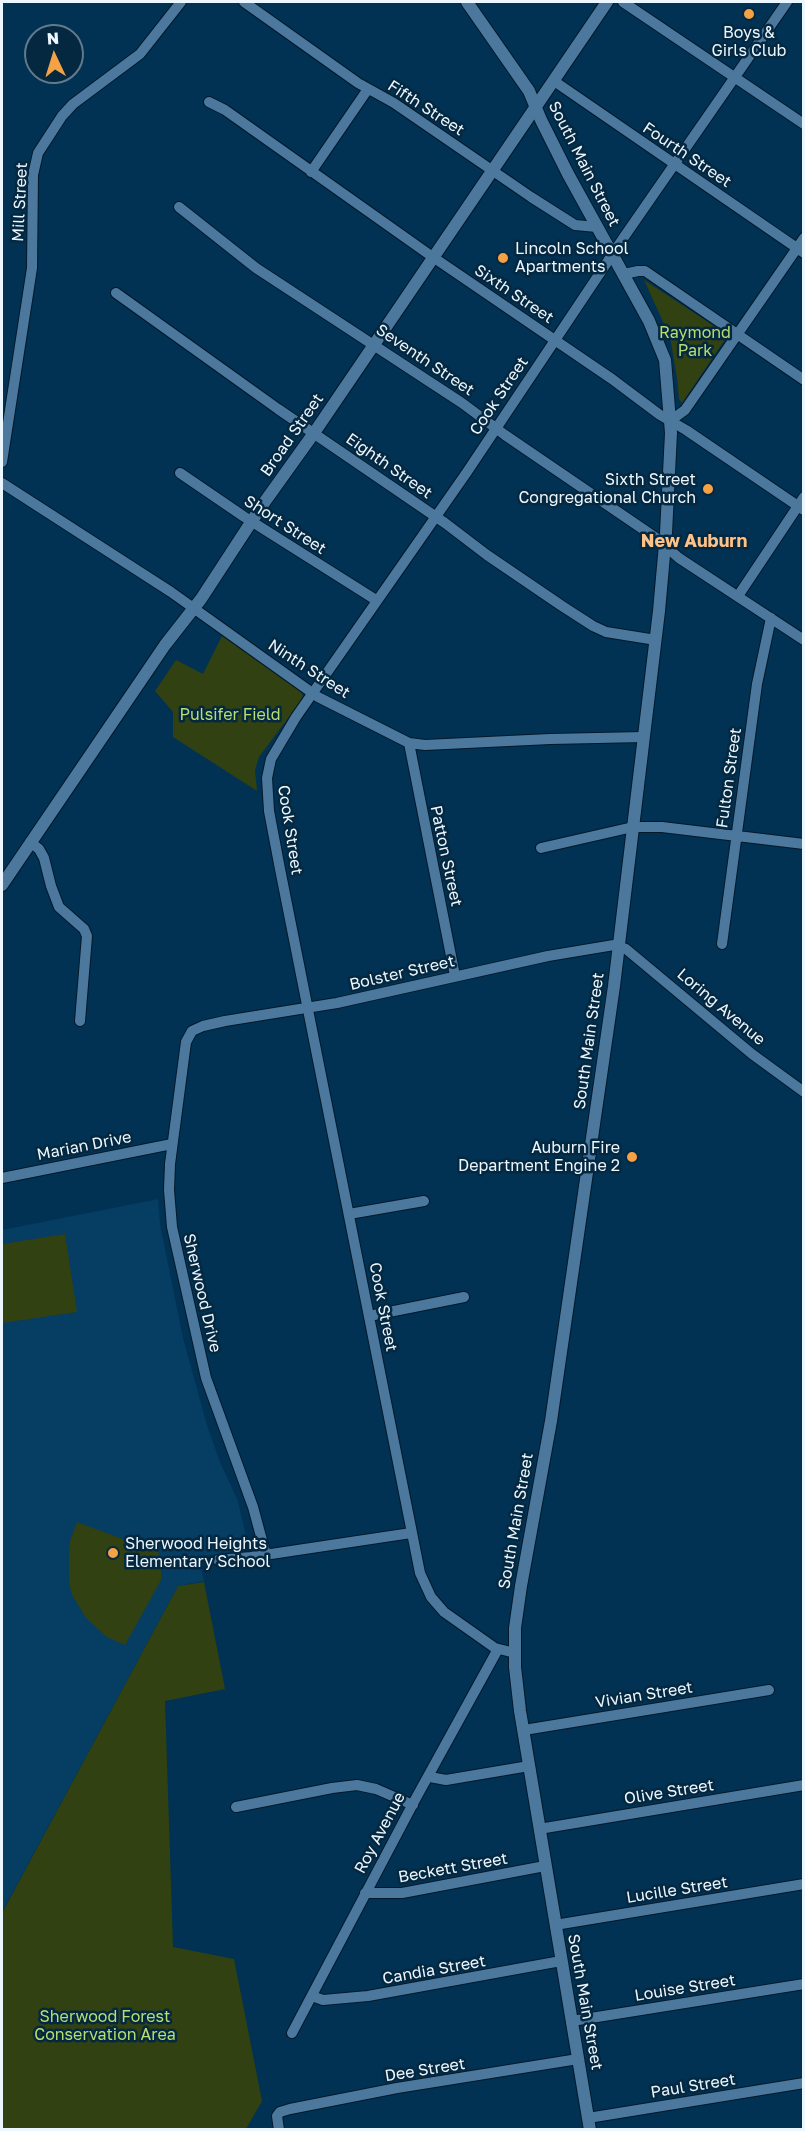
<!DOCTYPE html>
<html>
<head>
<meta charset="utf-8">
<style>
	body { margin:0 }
	#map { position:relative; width:805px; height:2131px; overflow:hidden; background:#013253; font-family:"Golos Text",sans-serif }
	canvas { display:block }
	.frame { position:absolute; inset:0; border:3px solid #ecf6fe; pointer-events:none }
	.north { position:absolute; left:24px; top:24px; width:60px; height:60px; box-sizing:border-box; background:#052841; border:2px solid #617a8d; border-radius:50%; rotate:356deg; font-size:16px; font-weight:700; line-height:24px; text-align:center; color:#ecf6fe }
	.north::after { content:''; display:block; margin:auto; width:21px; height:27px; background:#f5a246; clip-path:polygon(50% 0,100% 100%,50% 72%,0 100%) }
</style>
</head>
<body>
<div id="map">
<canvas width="805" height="2131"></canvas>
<div class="frame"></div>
<div class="north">N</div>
</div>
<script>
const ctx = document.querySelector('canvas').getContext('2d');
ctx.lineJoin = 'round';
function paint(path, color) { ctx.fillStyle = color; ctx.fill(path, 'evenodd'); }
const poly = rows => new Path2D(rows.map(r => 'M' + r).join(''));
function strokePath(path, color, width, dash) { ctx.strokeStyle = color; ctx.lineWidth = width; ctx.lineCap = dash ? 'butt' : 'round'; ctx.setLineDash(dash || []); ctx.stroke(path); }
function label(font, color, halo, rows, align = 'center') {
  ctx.font = font + ' "Golos Text",sans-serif'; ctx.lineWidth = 5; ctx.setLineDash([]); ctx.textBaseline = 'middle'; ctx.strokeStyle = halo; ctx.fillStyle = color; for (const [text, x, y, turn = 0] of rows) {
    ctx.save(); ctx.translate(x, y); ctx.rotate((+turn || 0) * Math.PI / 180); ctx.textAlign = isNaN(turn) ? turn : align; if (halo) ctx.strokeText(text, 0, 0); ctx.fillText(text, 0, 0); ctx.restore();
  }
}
paint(poly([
	[158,1199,160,1224,183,1338,207,1425,220,1462,238,1501,249,1549,199,1557,204,1581,178,1586,2,1912,2,1230]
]), '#053d63');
paint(poly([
	[644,280,728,335,682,403,679,399,677,378,670,337],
	[222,636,301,690,303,698,259,757,255,770,257,791,173,737,173,712,155,691,176,660,203,674],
	[65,1234,77,1312,2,1323,2,1244],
	[77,1522,158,1552,161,1562,161,1580,125,1645,107,1637,97,1628,86,1618,72,1595,69,1582,69,1552,70,1541],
	[204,1582,225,1689,165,1701,173,1947,234,1959,262,2101,246,2129,2,2129,2,1913,178,1586]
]), '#314111');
const minor = poly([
	[244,2,358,83,394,103,531,197,575,225,597,227],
	[623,2,804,124],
	[554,81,804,253],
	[209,102,225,110,427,253,612,379,660,415,686,430,804,510],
	[311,172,368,89],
	[179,207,256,268,462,403,505,435,656,538,679,558,804,640],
	[624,274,638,271,645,271,804,380],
	[116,293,278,409,445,523,487,555,562,606,593,626,606,632,656,640],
	[670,421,685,410,804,238],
	[2,462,32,268,33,175,38,153,62,116,73,104,140,54,181,2],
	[180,473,243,516,376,600],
	[2,483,171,592,318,697,409,743,425,745,550,739,644,737],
	[738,596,804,497],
	[409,743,455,976],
	[30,842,39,849,44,858,51,886,59,907,84,929,87,936,80,1021],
	[541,848,633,827,662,827,804,844],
	[722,944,757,684,771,618],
	[2,1178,172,1144],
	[349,1214,424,1201],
	[369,1316,464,1297],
	[266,1555,253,1507,206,1378,172,1227,169,1190,170,1164,186,1042,192,1031,203,1026,225,1021,337,1003,548,956,614,945,626,949,752,1054,804,1092],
	[218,1560,251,1557,411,1533],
	[515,1653,495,1648,444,1612,431,1597,420,1573,280,869,269,811,267,778,271,759,296,717,467,472,624,237,787,2],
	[524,1730,769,1690],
	[430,1777,446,1780,529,1766],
	[236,1807,332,1788,357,1785,376,1789,413,1805],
	[539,1829,804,1785],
	[365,1893,402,1893,545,1866],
	[555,1925,804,1884],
	[312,1996,323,2000,368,1996,561,1961],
	[572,2021,804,1984],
	[292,2033,416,1798,498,1649],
	[588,2118,804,2083],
	[279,2130,277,2116,280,2112,290,2109,397,2088,578,2059]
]);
const tertiary = poly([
	[467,2,529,91,541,120,568,174,649,321,665,360,671,433,666,533,659,611,614,986,551,1421,521,1586,515,1628,515,1667,520,1711,590,2130],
	[2,885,165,645,201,599,261,507,314,433,607,2]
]);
strokePath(minor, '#03192b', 12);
strokePath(tertiary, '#03192b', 14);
strokePath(minor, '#4c789e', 10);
strokePath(tertiary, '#4c789e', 12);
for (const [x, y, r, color] of [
	[749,14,6,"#f5a246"],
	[503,258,6,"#f5a246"],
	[708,489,6,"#f5a246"],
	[632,1157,6,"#f5a246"],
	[113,1553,6,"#f5a246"]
]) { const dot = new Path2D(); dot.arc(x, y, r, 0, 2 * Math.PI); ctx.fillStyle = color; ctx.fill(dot); strokePath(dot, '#052841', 2); }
label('16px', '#ecf6fe', '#052841', [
	["Boys &",749,33,"center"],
	["Girls Club",749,51,"center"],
	["Lincoln School",515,249],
	["Apartments",515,267],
	["Sixth Street",696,480,"right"],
	["Congregational Church",696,498,"right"],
	["Auburn Fire",620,1148,"right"],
	["Department Engine 2",620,1166,"right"],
	["Sherwood Heights",125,1544],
	["Elementary School",125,1562]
], 'left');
label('16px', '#ecf6fe', '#052841', [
	["Fifth Street",426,108,33],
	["Fourth Street",687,155,34],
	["South Main Street",584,164,63],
	["Mill Street",20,202,-87],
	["Sixth Street",514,294,34],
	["Seventh Street",425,360,34],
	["Cook Street",499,396,-56],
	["Broad Street",292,435,-55],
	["Eighth Street",389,466,35],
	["Short Street",285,525,33],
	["Ninth Street",309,669,33],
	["Fulton Street",729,778,-82],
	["Cook Street",290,830,81],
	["Patton Street",446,856,78],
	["Bolster Street",402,973,-13],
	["Loring Avenue",721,1007,40],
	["South Main Street",589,1041,-82],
	["Marian Drive",84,1146,-11],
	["Sherwood Drive",202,1293,77],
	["Cook Street",383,1307,79],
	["South Main Street",516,1521,-80],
	["Vivian Street",644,1695,-9],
	["Olive Street",669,1792,-9],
	["Roy Avenue",380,1833,-62],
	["Beckett Street",453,1868,-10],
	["Lucille Street",677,1890,-9],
	["Candia Street",434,1970,-10],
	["Louise Street",685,1988,-9],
	["South Main Street",585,2002,80],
	["Dee Street",425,2070,-9],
	["Paul Street",693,2086,-9]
]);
label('16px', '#b7de6e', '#052841', [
	["Raymond",695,333],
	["Park",695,351],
	["Pulsifer Field",230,715],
	["Sherwood Forest",105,2017],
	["Conservation Area",105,2035]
]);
label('bold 18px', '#fdc288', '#052841', [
	["New Auburn",694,541]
]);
</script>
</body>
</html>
